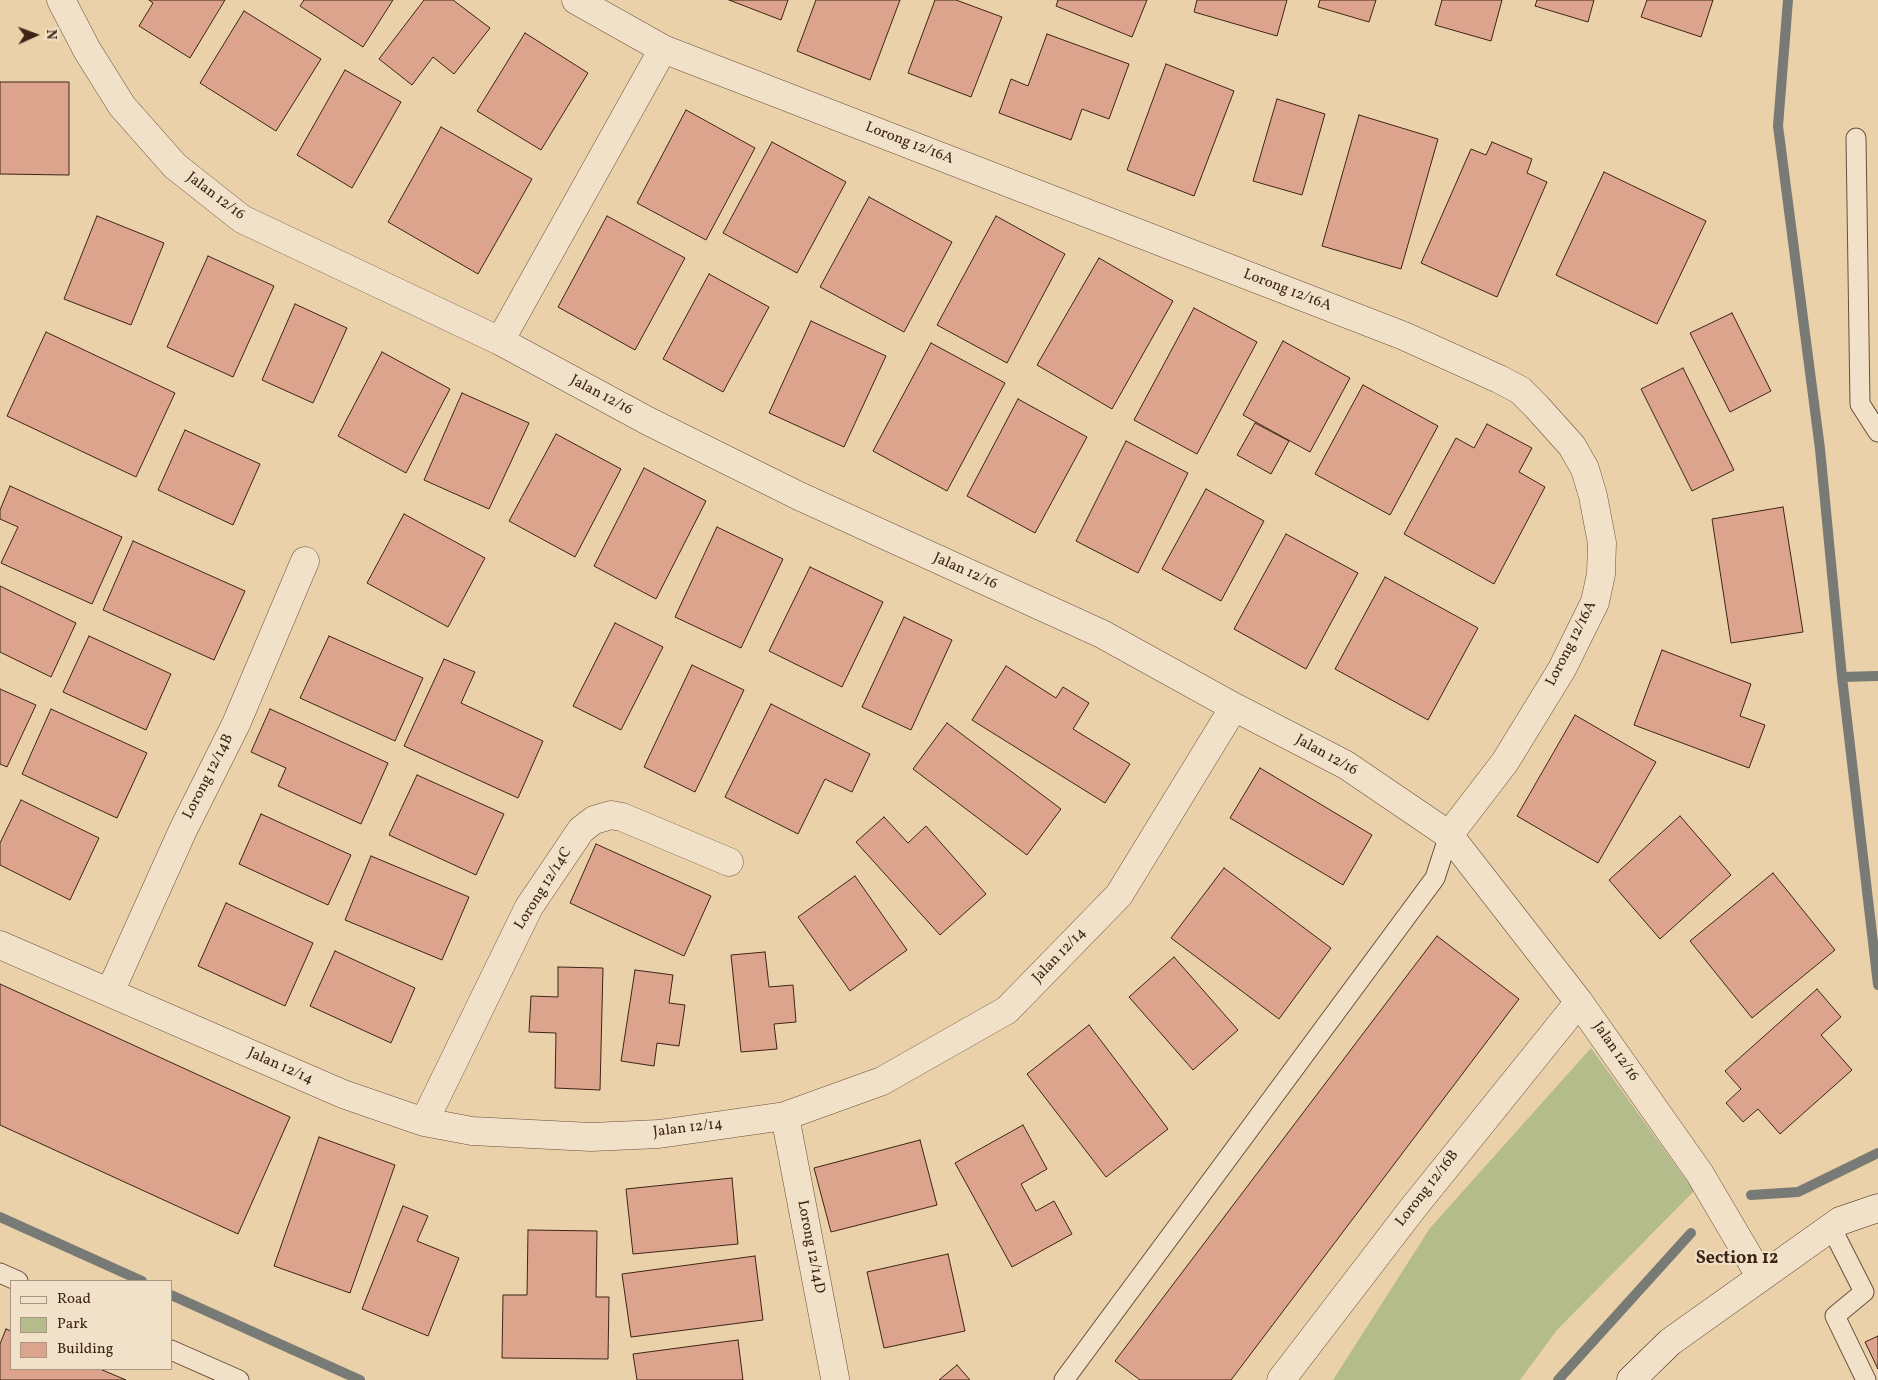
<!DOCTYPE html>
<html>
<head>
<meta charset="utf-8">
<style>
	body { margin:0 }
	#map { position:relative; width:1878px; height:1380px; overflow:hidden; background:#ead1aa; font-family:Vollkorn,serif }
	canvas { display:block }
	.legend { position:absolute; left:10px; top:1280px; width:162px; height:90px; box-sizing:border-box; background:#f1e1c8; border:1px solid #a99581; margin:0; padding:6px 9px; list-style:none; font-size:15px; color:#3e2416 }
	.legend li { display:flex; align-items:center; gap:10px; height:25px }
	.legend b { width:25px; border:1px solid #a99581 }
	.north { position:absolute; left:10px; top:10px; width:50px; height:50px; -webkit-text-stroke:4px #f1e1c8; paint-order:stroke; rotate:88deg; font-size:14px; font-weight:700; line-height:20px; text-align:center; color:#3e2416 }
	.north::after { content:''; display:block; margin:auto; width:18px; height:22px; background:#3e2416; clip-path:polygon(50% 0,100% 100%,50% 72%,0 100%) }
</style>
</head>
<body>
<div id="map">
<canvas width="1878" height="1380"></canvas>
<ul class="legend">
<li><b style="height:6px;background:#f1e1c8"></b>Road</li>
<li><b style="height:14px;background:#b4bc8b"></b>Park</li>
<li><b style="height:14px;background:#dda48d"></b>Building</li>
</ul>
<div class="north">N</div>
</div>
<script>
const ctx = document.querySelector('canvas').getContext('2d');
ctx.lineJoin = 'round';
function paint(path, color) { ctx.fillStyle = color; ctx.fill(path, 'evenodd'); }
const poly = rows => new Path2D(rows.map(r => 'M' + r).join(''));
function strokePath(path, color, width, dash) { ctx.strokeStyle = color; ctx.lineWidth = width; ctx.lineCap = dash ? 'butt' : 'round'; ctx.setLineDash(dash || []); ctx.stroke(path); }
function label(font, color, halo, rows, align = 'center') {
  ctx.font = font + ' Vollkorn,serif'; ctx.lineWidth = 4; ctx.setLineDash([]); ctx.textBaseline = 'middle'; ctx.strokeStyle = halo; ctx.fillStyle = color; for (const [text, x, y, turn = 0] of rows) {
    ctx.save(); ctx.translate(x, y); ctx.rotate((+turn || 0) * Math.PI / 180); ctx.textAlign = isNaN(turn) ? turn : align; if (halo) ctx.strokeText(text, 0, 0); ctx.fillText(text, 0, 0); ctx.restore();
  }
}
paint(poly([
	[1591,1048,1694,1191,1557,1330,1520,1380,1333,1380,1430,1228]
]), '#b4bc8b');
strokePath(poly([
	[1788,0,1778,126,1820,449,1842,677],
	[1878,676,1842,677,1878,985],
	[1751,1195,1798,1192,1878,1153],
	[0,1217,142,1281],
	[171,1295,360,1380],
	[1558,1380,1691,1233]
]), '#777a75', 10);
const building = poly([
	[149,0,225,0,190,58,139,26,153,3,149,0],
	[304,0,393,0,363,47,300,6,304,0],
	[424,0,453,0,490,28,454,74,433,57,412,85,379,59,424,0],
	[729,0,788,0,781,20,729,0],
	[816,0,900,0,870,80,797,51,816,0],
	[935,0,956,0,1002,17,971,97,908,73,935,0],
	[1058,0,1147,0,1132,37,1056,6,1058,0],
	[1197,0,1287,0,1277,36,1194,12,1197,0],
	[1320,0,1376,0,1369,22,1318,7,1320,0],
	[1442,0,1502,0,1491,41,1435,25,1442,0],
	[1537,0,1594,0,1588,22,1535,6,1537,0],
	[1647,0,1713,0,1701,37,1641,17,1647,0],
	[244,11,321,59,276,131,200,83,244,11],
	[525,33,588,73,541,150,477,111,525,33],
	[1047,34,1129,64,1109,119,1082,109,1071,140,999,113,1011,79,1028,86,1047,34],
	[1166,64,1234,91,1194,196,1127,170,1166,64],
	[345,70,401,102,352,188,297,155,345,70],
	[0,82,69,82,69,175,0,174,0,82],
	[1277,99,1325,114,1302,195,1253,181,1277,99],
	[686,110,755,148,706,240,637,203,686,110],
	[1359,115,1438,139,1401,269,1322,246,1359,115],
	[441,127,532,179,478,274,388,222,441,127],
	[772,142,846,182,797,273,723,233,772,142],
	[1492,142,1532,159,1527,173,1547,182,1497,297,1421,263,1471,149,1486,155,1492,142],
	[1604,172,1706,221,1657,324,1556,275,1604,172],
	[869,197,952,242,904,332,820,287,869,197],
	[97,216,164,243,131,325,64,299,97,216],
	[607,216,685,258,635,350,558,307,607,216],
	[996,216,1065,254,1007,363,937,325,996,216],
	[208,256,274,286,233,377,167,347,208,256],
	[1099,258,1173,301,1112,409,1037,365,1099,258],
	[709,274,769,307,723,392,663,359,709,274],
	[295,304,347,328,313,403,262,380,295,304],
	[1194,308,1257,342,1197,454,1134,420,1194,308],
	[1732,313,1771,391,1730,412,1690,333,1732,313],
	[811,321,886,356,844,447,769,413,811,321],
	[46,332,175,393,136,477,7,416,46,332],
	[1283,341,1350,378,1310,452,1243,415,1283,341],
	[931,343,1005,383,947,491,873,451,931,343],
	[382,352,450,389,406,473,338,436,382,352],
	[1683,368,1734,470,1692,491,1641,389,1683,368],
	[1363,385,1438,426,1390,515,1315,474,1363,385],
	[462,393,529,423,489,509,424,480,462,393],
	[1018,399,1087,437,1035,533,967,496,1018,399],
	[1255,423,1289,441,1271,474,1237,455,1255,423],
	[1487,424,1532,448,1519,472,1545,487,1494,584,1404,534,1456,438,1474,448,1487,424],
	[185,430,260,464,233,525,158,490,185,430],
	[556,434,621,469,575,557,509,521,556,434],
	[1126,441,1188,473,1138,573,1076,541,1126,441],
	[644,468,706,501,656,599,594,566,644,468],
	[10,486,122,537,92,604,1,563,18,527,0,519,0,510,10,486],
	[1206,489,1264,521,1221,601,1162,569,1206,489],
	[1783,507,1803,632,1731,643,1712,519,1783,507],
	[404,514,485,558,448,627,367,583,404,514],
	[717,527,783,559,741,648,675,617,717,527],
	[1286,534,1358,573,1306,669,1234,629,1286,534],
	[133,541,245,591,214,660,103,610,133,541],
	[810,567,883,602,842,687,769,651,810,567],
	[1385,577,1478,628,1428,720,1335,669,1385,577],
	[0,586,76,623,51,677,0,652,0,586],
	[904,617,952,640,911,730,862,707,904,617],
	[615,623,663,647,621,730,573,706,615,623],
	[89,636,171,674,146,730,63,692,89,636],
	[329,636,423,678,395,741,300,698,329,636],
	[1662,650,1751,684,1740,716,1765,725,1749,768,1634,725,1662,650],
	[444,659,475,672,461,703,543,741,518,798,404,746,444,659],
	[692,665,744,690,695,792,644,767,692,665],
	[1006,666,1056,698,1063,687,1089,703,1073,729,1130,764,1105,803,972,720,1006,666],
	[0,689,36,705,7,767,0,764,0,689],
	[771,704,870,754,852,792,825,779,798,834,725,797,771,704],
	[51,709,147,753,117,818,22,774,51,709],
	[270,709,388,763,361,824,278,786,286,768,251,752,270,709],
	[1575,715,1656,762,1598,863,1517,816,1575,715],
	[947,723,1061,809,1027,855,913,769,947,723],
	[1260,768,1372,835,1343,885,1230,818,1260,768],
	[417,775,504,814,476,875,389,835,417,775],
	[21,800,99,838,70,900,0,865,0,843,21,800],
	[261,814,351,855,328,905,239,864,261,814],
	[1680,816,1731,875,1660,939,1609,880,1680,816],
	[884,817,908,843,926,826,986,894,940,935,856,842,884,817],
	[596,844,711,896,684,956,570,903,596,844],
	[371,856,469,897,442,960,345,920,371,856],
	[1224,868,1331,948,1279,1019,1171,938,1224,868],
	[1773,873,1835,950,1752,1018,1690,941,1773,873],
	[855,876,907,950,850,991,798,917,855,876],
	[226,903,313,943,285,1006,198,966,226,903],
	[1437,936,1519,999,1231,1380,1140,1380,1115,1361,1437,936],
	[335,951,415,988,391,1043,310,1006,335,951],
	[765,952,769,987,793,985,796,1022,774,1024,777,1049,741,1052,731,955,765,952],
	[1174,957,1238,1030,1193,1070,1129,997,1174,957],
	[558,967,603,968,600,1090,555,1088,556,1033,529,1032,531,996,558,997,558,967],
	[635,970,673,975,669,1003,685,1005,679,1046,657,1043,654,1066,621,1061,635,970],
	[0,984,290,1117,238,1234,0,1125,0,984],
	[1817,989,1841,1017,1821,1035,1852,1070,1780,1134,1758,1109,1743,1122,1726,1103,1741,1089,1725,1071,1817,989],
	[1089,1025,1168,1129,1106,1177,1027,1074,1089,1025],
	[1023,1125,1047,1169,1021,1184,1036,1211,1054,1201,1072,1234,1012,1267,955,1163,1023,1125],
	[319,1137,395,1165,350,1293,274,1266,319,1137],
	[920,1140,937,1205,831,1232,814,1168,920,1140],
	[732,1178,738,1244,633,1254,626,1189,732,1178],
	[403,1206,428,1216,417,1241,459,1258,428,1336,362,1309,403,1206],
	[528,1230,597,1231,596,1297,609,1297,608,1359,502,1358,503,1295,527,1295,528,1230],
	[948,1254,965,1331,884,1348,867,1272,948,1254],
	[755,1256,763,1320,631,1337,622,1274,755,1256],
	[6,1329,11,1331,11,1369,100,1369,126,1380,0,1380,0,1344,6,1329],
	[1878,1336,1878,1369,1865,1342,1878,1336],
	[738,1340,743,1380,637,1380,633,1354,738,1340],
	[957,1365,970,1380,939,1380,957,1365]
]);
paint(building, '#dda48d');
strokePath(building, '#3e2416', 1);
const lane = poly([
	[1856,138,1860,404,1878,432],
	[1831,1227,1864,1292,1835,1316,1866,1380],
	[0,1273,18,1281],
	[171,1350,239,1380],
	[1064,1380,1435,878,1449,835]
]);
const street = poly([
	[61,0,87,50,122,106,175,166,242,219,500,341,648,421,799,496,1102,634,1234,707,1346,765,1449,835,1579,1002,1700,1174,1760,1276],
	[576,0,663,49,1404,336,1499,379,1520,390,1537,407,1572,446,1585,469,1593,496,1602,543,1601,574,1595,602,1562,669,1505,762,1449,835],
	[500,341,663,49],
	[0,945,343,1094,424,1122,472,1131,591,1137,659,1134,785,1116,882,1081,1007,1010,1119,895,1234,707],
	[110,992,183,830,236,724,305,561],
	[785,1116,835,1378],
	[424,1122,529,907,581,830,594,820,611,815,622,817,729,862],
	[1281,1380,1413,1208,1579,1002]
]);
const secondary = poly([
	[1631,1380,1670,1342,1840,1221,1878,1208]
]);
strokePath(lane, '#694f3b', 21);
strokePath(street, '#694f3b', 29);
strokePath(secondary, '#3e2416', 29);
strokePath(lane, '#f1e1c8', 19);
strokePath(street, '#f1e1c8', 28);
strokePath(secondary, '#f1e1c8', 28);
label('15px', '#3e2416', '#f1e1c8', [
	["Lorong 12/16A",909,144,21],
	["Jalan 12/16",215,197,37],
	["Lorong 12/16A",1287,291,21],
	["Jalan 12/16",601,396,28],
	["Jalan 12/16",965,572,24],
	["Lorong 12/16A",1572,644,-63],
	["Jalan 12/16",1326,756,29],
	["Lorong 12/14B",209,777,-63],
	["Lorong 12/14C",544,889,-58],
	["Jalan 12/14",1060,956,-46],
	["Jalan 12/16",1615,1052,55],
	["Jalan 12/14",280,1067,24],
	["Jalan 12/14",688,1129,-7],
	["Lorong 12/16B",1428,1189,-52],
	["Lorong 12/14D",810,1247,79]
]);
label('bold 18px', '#3e2416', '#f1e1c8', [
	["Section 12",1737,1260]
]);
</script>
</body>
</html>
